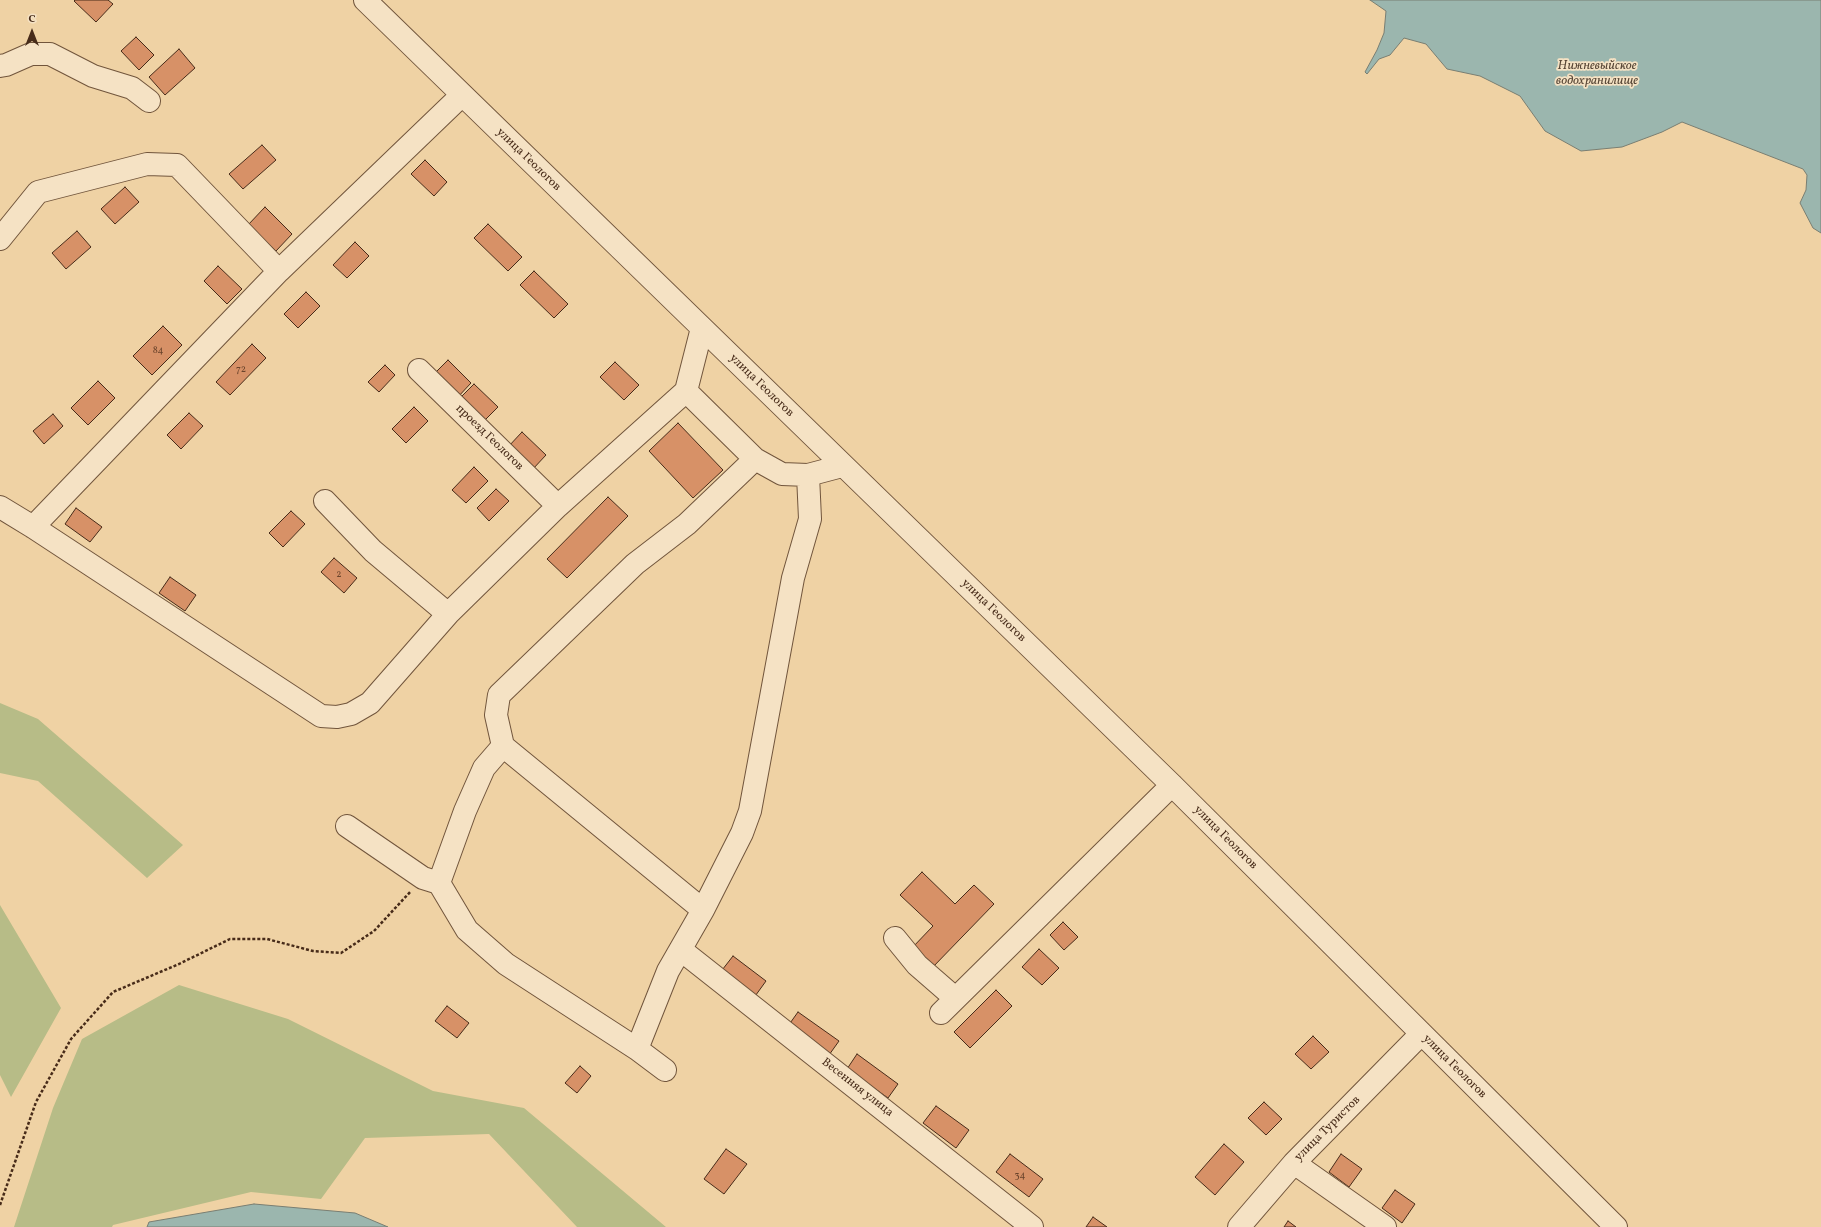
<!DOCTYPE html>
<html>
<head>
<meta charset="utf-8">
<style>
	body { margin:0 }
	#map { position:relative; width:1821px; height:1227px; overflow:hidden; background:#efd2a4; font-family:Vollkorn,serif }
	canvas { display:block }
	.north { position:absolute; left:12px; top:12px; width:40px; height:40px; -webkit-text-stroke:3px #f5e2c4; paint-order:stroke; rotate:0deg; font-size:11px; font-weight:700; line-height:16px; text-align:center; color:#472b19 }
	.north::after { content:''; display:block; margin:auto; width:14px; height:18px; background:#472b19; clip-path:polygon(50% 0,100% 100%,50% 72%,0 100%) }
</style>
</head>
<body>
<div id="map">
<canvas width="1821" height="1227"></canvas>
<div class="north">С</div>
</div>
<script>
const ctx = document.querySelector('canvas').getContext('2d');
ctx.lineJoin = 'round';
function paint(path, color) { ctx.fillStyle = color; ctx.fill(path, 'evenodd'); }
const poly = rows => new Path2D(rows.map(r => 'M' + r).join(''));
function strokePath(path, color, width, dash) { ctx.strokeStyle = color; ctx.lineWidth = width; ctx.lineCap = dash ? 'butt' : 'round'; ctx.setLineDash(dash || []); ctx.stroke(path); }
function label(font, color, halo, rows, align = 'center') {
  ctx.font = font + ' Vollkorn,serif'; ctx.lineWidth = 3.5; ctx.setLineDash([]); ctx.textBaseline = 'middle'; ctx.strokeStyle = halo; ctx.fillStyle = color; for (const [text, x, y, turn = 0] of rows) {
    ctx.save(); ctx.translate(x, y); ctx.rotate((+turn || 0) * Math.PI / 180); ctx.textAlign = isNaN(turn) ? turn : align; if (halo) ctx.strokeText(text, 0, 0); ctx.fillText(text, 0, 0); ctx.restore();
  }
}
paint(poly([
	[0,703,38,719,183,845,147,878,38,781,0,773],
	[0,905,61,1008,11,1097,0,1075],
	[179,985,288,1019,433,1091,524,1108,666,1227,577,1227,489,1134,365,1138,321,1199,251,1192,113,1225,112,1227,14,1227,53,1108,82,1039]
]), '#b7bc87');
const water = poly([
	[1370,0,1821,0,1821,233,1813,228,1800,203,1806,190,1807,175,1803,169,1682,122,1662,132,1622,147,1581,151,1545,131,1520,96,1480,76,1447,69,1426,44,1404,38,1390,55,1379,59,1367,74,1365,72,1377,50,1384,33,1386,11,1370,0],
	[254,1204,355,1213,388,1227,147,1227,149,1222,254,1204]
]);
paint(water, '#9bb6ae');
strokePath(water, '#797e72', 1);
const building = poly([
	[75,0,108,0,113,4,96,22,74,1,75,0],
	[136,37,154,55,139,70,121,51,136,37],
	[179,49,195,68,165,95,149,77,179,49],
	[262,145,276,160,243,189,229,174,262,145],
	[425,160,447,182,434,196,411,174,425,160],
	[125,187,139,202,115,224,101,209,125,187],
	[265,207,292,234,276,251,248,225,265,207],
	[488,224,522,257,508,271,474,238,488,224],
	[77,231,91,247,66,269,52,253,77,231],
	[355,242,369,256,347,278,333,265,355,242],
	[218,266,242,289,227,304,204,281,218,266],
	[534,271,568,304,554,318,520,285,534,271],
	[306,292,320,306,298,328,284,314,306,292],
	[163,326,182,345,152,375,133,356,163,326],
	[252,344,266,358,230,395,216,382,252,344],
	[448,360,471,383,457,398,433,375,448,360],
	[615,362,639,385,624,400,600,377,615,362],
	[385,365,395,375,379,392,368,382,385,365],
	[98,381,115,398,88,425,71,408,98,381],
	[474,384,498,407,483,422,459,399,474,384],
	[414,407,428,421,406,443,392,429,414,407],
	[189,413,203,426,181,449,167,435,189,413],
	[53,414,63,426,44,444,33,431,53,414],
	[678,423,723,470,693,498,649,451,678,423],
	[522,432,546,455,532,470,508,447,522,432],
	[474,467,488,481,466,503,452,490,474,467],
	[496,489,509,501,489,521,477,508,496,489],
	[608,497,628,516,567,578,547,559,608,497],
	[76,508,102,527,90,542,65,524,76,508],
	[291,511,305,524,283,547,269,533,291,511],
	[334,558,357,578,344,593,321,572,334,558],
	[170,577,196,595,185,611,159,593,170,577],
	[922,872,955,904,974,885,994,904,931,969,911,949,933,926,900,895,922,872],
	[1063,922,1078,937,1064,950,1050,935,1063,922],
	[1039,949,1059,968,1042,985,1022,967,1039,949],
	[733,956,766,981,753,999,719,974,733,956],
	[996,990,1012,1006,970,1048,954,1032,996,990],
	[447,1006,469,1023,457,1038,435,1021,447,1006],
	[798,1012,839,1041,829,1055,788,1026,798,1012],
	[1313,1036,1329,1052,1311,1069,1295,1054,1313,1036],
	[857,1054,898,1084,888,1098,847,1069,857,1054],
	[580,1066,591,1076,577,1093,565,1083,580,1066],
	[1264,1102,1282,1119,1266,1135,1248,1118,1264,1102],
	[936,1106,969,1130,956,1148,923,1123,936,1106],
	[1224,1144,1244,1162,1215,1195,1195,1177,1224,1144],
	[726,1149,747,1164,724,1194,704,1179,726,1149],
	[1010,1154,1043,1179,1029,1197,996,1172,1010,1154],
	[1341,1154,1362,1169,1349,1187,1329,1172,1341,1154],
	[1395,1190,1415,1204,1402,1223,1382,1208,1395,1190],
	[1093,1217,1107,1227,1086,1227,1093,1217],
	[1288,1221,1296,1227,1284,1227,1288,1221]
]);
paint(building, '#d79167');
strokePath(building, '#472b19', 1);
const minor = poly([
	[365,0,1172,785,1616,1227],
	[0,66,6,65,31,54,50,54,93,76,132,88,149,101],
	[0,239,38,192,147,164,177,165,279,271],
	[419,370,558,506],
	[686,391,755,459,782,474,808,475,842,466],
	[325,501,373,551,448,614],
	[0,507,33,527,321,716,337,717,351,714,370,703,448,614,558,506,686,391,702,328],
	[33,527,279,271,462,95],
	[503,746,484,768,465,811,439,883,467,930,506,964,637,1049,665,1070],
	[347,826,423,878,439,883],
	[703,910,503,746,496,715,499,695,635,564,687,524,755,459],
	[895,938,917,965,955,998],
	[681,950,1032,1227],
	[941,1013,1172,785],
	[637,1049,668,971,703,910,742,833,750,811,793,578,810,519,808,475],
	[1294,1163,1385,1227],
	[1239,1227,1294,1163,1421,1034]
]);
strokePath(minor, '#71553c', 24);
strokePath(poly([
	[0,1205,36,1102,71,1039,113,992,179,964,230,939,267,939,313,951,341,953,374,931,411,891]
]), '#472b19', 2.5, [3, 2]);
strokePath(minor, '#f5e2c4', 22);
label('10px', '#6b442c', null, [
	["84",158,351],
	["72",241,370],
	["2",339,575],
	["34",1020,1176]
]);
label('12px', '#472b19', '#f5e2c4', [
	["улица Геологов",528,160,44],
	["улица Геологов",761,386,44],
	["проезд Геологов",489,438,44],
	["улица Геологов",993,611,44],
	["улица Геологов",1225,838,45],
	["улица Геологов",1454,1067,45],
	["Весенняя улица",857,1088,38],
	["улица Туристов",1328,1129,-45]
]);
label('italic 13px', '#584737', '#f5e2c4', [
	["Нижневыйское",1597,67],
	["водохранилище",1597,82]
]);
</script>
</body>
</html>
